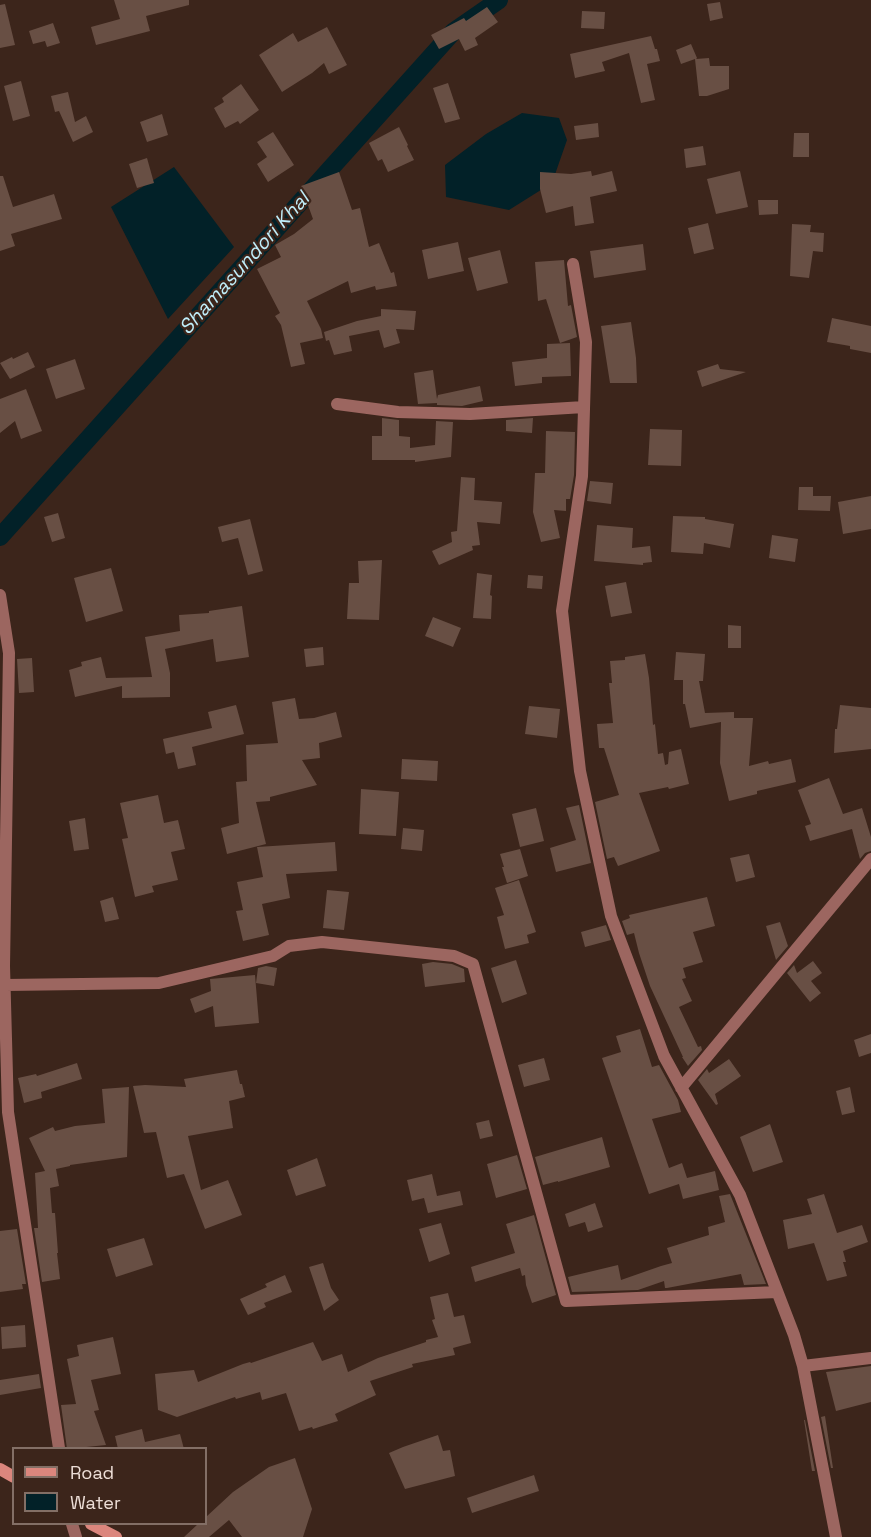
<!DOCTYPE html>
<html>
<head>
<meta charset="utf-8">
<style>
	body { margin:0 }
	#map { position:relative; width:871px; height:1537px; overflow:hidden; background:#3c251b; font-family:"Space Grotesk",sans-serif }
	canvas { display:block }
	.legend { position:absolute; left:12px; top:1447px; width:195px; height:78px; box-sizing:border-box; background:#3c251b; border:2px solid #836f66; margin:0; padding:8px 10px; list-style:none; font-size:18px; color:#edded7 }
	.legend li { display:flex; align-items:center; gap:12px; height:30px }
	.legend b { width:30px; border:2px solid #836f66 }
</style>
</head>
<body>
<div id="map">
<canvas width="871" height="1537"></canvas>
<ul class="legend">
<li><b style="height:8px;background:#db867d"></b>Road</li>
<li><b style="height:16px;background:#022128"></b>Water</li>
</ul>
</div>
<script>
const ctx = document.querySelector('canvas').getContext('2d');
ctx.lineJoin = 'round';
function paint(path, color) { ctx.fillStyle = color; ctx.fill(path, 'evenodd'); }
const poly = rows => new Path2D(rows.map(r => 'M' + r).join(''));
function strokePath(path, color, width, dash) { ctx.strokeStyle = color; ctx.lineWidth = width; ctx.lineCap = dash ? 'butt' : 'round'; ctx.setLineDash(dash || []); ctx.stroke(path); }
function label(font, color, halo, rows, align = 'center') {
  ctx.font = font + ' "Space Grotesk",sans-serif'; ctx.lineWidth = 4.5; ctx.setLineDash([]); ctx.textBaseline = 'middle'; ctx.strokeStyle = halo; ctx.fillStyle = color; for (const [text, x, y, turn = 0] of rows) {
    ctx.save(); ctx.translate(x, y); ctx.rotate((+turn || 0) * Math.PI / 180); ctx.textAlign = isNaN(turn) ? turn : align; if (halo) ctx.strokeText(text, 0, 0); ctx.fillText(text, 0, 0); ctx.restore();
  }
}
paint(poly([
	[522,113,559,118,567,140,552,183,509,210,446,197,445,165,486,134],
	[174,167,234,247,168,319,111,207]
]), '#022128');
strokePath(poly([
	[0,537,453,32,499,0]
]), '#022128', 18);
paint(poly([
	[114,0,189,0,189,5,146,16,150,31,96,45,91,27,120,19],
	[720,2,723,18,710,21,707,4],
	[5,4,15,45,0,48,0,5],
	[487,7,498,22,475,38,478,45,465,51,459,39,439,49,431,35,464,18,466,21],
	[582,11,605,12,604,29,581,28],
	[53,23,60,43,47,47,45,41,33,44,29,31],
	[327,27,347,65,329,74,324,63,312,73,282,92,259,55,293,33,298,42],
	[651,36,655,49,657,49,660,61,647,64,655,100,641,103,629,53,602,62,605,71,575,78,570,54],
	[691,44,697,58,696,59,709,58,710,66,729,66,729,89,707,96,699,96,695,59,681,64,676,50],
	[21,81,30,116,13,121,4,86],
	[448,83,460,119,445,123,433,88],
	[241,84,259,110,240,124,238,121,225,128,214,108,224,102,222,98],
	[68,92,75,122,86,116,93,132,73,142,59,111,55,112,51,96],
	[162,114,168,135,147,142,140,122],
	[598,123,599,137,576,140,574,126],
	[399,127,408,145,407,146,414,160,388,172,382,159,378,161,369,143],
	[273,132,294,165,268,182,257,164,267,157,257,142],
	[794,133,809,133,809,157,793,157],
	[703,146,706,165,686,168,684,149],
	[147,158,154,183,137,188,129,164],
	[591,171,592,176,612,171,617,191,590,197,594,223,575,226,573,206,546,213,540,189,540,172,571,174],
	[740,171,748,207,716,214,707,179],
	[339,172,352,210,360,208,369,247,379,243,391,273,394,272,397,286,376,290,375,286,351,293,348,281,307,301,321,329,323,338,300,343,305,364,291,367,281,325,275,316,280,313,257,269,281,257,275,245,294,234,313,219,301,186],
	[0,176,3,176,13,207,54,194,62,219,11,234,15,246,0,251],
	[758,200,778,200,778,214,759,215],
	[708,223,714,249,694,254,688,228],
	[792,224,811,225,810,232,824,233,823,252,813,251,809,278,790,276],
	[458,242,464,271,428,279,422,250],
	[643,244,646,270,594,278,590,251],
	[500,250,508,283,477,291,468,258],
	[564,260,568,306,571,305,577,337,560,343,546,299,538,301,535,262],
	[381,309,416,311,414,330,396,329,400,343,384,348,379,330,349,336,352,351,334,355,329,340,326,341,324,332,357,321,381,316],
	[832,318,871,326,871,353,850,349,850,346,827,342],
	[631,322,636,358,637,383,610,383,601,326],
	[570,343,571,376,542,377,542,383,515,386,512,362,547,358,547,344],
	[28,352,35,367,10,379,0,363,12,357,13,359],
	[75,359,85,389,56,399,46,369],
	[718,364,720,369,746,372,702,387,697,371],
	[433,370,437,399,438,395,480,386,483,401,462,406,437,405,437,403,418,404,414,373],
	[26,389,42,431,21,439,15,421,0,433,0,399],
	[382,418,399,420,399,436,410,437,410,448,435,445,436,421,453,422,451,457,415,462,415,460,372,460,372,436,382,436],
	[533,418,532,433,506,431,506,420],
	[650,429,682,430,681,466,648,465],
	[546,431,575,432,574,475,570,499,566,499,566,511,554,510,560,538,541,542,533,512,535,473,545,473],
	[461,477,475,478,474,500,502,502,500,524,477,522,480,545,472,546,473,550,439,565,432,551,452,542,451,532,457,531],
	[590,481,613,483,611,504,587,501],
	[799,487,813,487,813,496,831,496,830,511,798,510],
	[871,496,871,529,843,534,838,502],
	[58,513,65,538,52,542,44,517],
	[673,516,705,517,705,519,734,524,730,548,704,543,703,554,671,552],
	[250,519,263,571,248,575,238,538,222,542,218,527],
	[597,525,633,528,632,548,650,546,652,562,643,563,643,565,594,561],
	[772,535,798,539,795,562,769,558],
	[382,560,379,620,347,619,349,583,359,583,358,561],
	[111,568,123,611,86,622,74,578],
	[477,573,492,575,490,595,492,596,491,619,473,618],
	[528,575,543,576,542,589,527,588],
	[626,582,632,613,611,617,605,586],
	[242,606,249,657,216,662,213,639,165,649,170,673,170,697,122,698,122,686,75,697,69,670,82,666,81,662,101,657,106,678,152,677,145,637,180,631,179,615,209,613,209,611],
	[433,617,461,628,453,647,425,636],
	[728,625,741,626,741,648,728,648],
	[323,647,324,665,306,667,304,649],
	[676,652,705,654,703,681,699,681,705,713,734,712,734,718,753,718,749,766,768,761,769,764,791,759,796,782,757,791,757,794,729,801,720,763,721,722,690,728,685,704,683,704,683,680,674,680],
	[645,654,649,678,653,725,655,724,658,754,663,753,665,765,668,764,669,752,681,749,689,784,669,789,668,787,639,793,660,851,618,866,614,857,607,859,595,802,619,795,604,748,599,748,597,724,613,723,609,683,612,683,610,661,625,660,625,657],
	[32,658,34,692,19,693,17,659],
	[295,698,299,719,314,718,336,712,342,737,319,743,320,758,302,760,317,785,270,797,270,801,256,802,266,844,227,854,221,828,239,823,236,782,247,781,246,745,278,743,272,702],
	[236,705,244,734,192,747,196,765,178,769,174,752,166,754,163,739,212,728,208,712],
	[840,705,871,708,871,749,834,753,835,729,837,729],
	[529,706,560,709,557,738,525,734],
	[402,759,438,761,437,781,401,779],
	[829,778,843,814,862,808,871,837,871,851,865,853,860,859,852,829,810,841,805,826,811,824,798,790],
	[361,789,399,792,396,836,359,834],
	[158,795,164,823,178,820,185,849,171,852,178,880,152,886,154,892,135,897,122,839,128,838,120,803],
	[579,805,591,863,556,872,550,848,576,840,566,808],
	[536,808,544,841,520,847,512,814],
	[85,818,89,849,74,851,69,821],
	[403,828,424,830,422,851,401,849],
	[335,842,337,871,286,874,290,898,262,904,269,935,243,941,236,911,243,910,237,882,263,877,257,847],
	[520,849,528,876,507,883,502,867,504,867,500,854],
	[749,854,755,877,736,882,730,858],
	[519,880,536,932,527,935,529,943,505,949,497,917,504,915,495,888],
	[327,890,349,892,344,930,323,928],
	[113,897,119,919,105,922,100,901],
	[707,897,715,926,693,932,703,962,683,968,686,978,682,979,692,1001,679,1007,698,1047,701,1046,702,1050,688,1066,682,1057,683,1057,650,986,639,953,634,933,627,935,622,921,630,918,629,915],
	[780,922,788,946,776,960,766,926],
	[606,925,611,940,585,947,581,932],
	[516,960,527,994,502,1003,491,968],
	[813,961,822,973,811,981,821,993,810,1002,787,973,794,965,797,973],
	[433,962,452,964,464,969,465,982,425,987,422,964],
	[266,966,277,968,274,986,256,983,258,968],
	[255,975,259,1023,215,1027,213,1006,195,1013,190,999,211,991,210,979],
	[640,1029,652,1067,659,1065,678,1100,681,1112,652,1119,669,1168,682,1163,687,1178,715,1171,719,1190,683,1199,679,1184,649,1194,602,1058,621,1052,616,1036],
	[871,1034,871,1053,859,1057,854,1040],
	[544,1058,550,1080,524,1087,518,1065],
	[729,1059,741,1076,715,1094,718,1104,716,1105,698,1080,707,1069,709,1073],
	[77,1063,82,1079,41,1092,42,1098,24,1103,18,1078,36,1074,37,1076],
	[237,1070,240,1084,242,1084,245,1097,229,1101,233,1128,188,1136,201,1190,228,1180,242,1215,205,1229,184,1174,167,1178,156,1132,144,1133,133,1086,145,1085,186,1087,184,1079],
	[129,1087,127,1157,70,1165,70,1166,56,1169,59,1186,50,1188,52,1213,55,1213,58,1253,57,1253,60,1279,42,1282,34,1228,38,1228,35,1173,45,1171,29,1138,53,1127,55,1131,75,1126,105,1123,102,1089],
	[850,1087,855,1112,842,1115,836,1091],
	[489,1120,493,1136,480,1139,476,1123],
	[770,1124,783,1162,753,1172,740,1137],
	[602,1137,610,1167,558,1182,558,1181,543,1185,535,1157],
	[517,1155,527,1189,496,1198,487,1164],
	[317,1158,326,1186,296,1196,287,1170],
	[432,1174,437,1196,460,1191,463,1205,428,1213,424,1198,412,1201,407,1180],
	[730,1194,766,1284,744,1285,741,1274,667,1288,665,1288,664,1281,638,1290,572,1292,568,1277,618,1265,621,1280,661,1266,672,1263,667,1248,709,1235,708,1227,725,1222,719,1196],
	[824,1194,837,1233,862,1225,868,1242,843,1251,846,1262,843,1262,847,1276,827,1281,814,1243,788,1249,783,1220,812,1214,807,1199],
	[595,1203,603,1227,588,1232,585,1222,569,1227,565,1214],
	[534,1215,556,1295,532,1303,526,1285,525,1275,522,1276,520,1268,475,1282,471,1267,515,1253,506,1224],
	[441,1223,450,1254,429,1262,419,1229],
	[17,1229,26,1284,22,1284,23,1289,0,1292,0,1231],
	[144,1238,153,1265,116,1277,107,1249],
	[323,1263,331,1288,339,1300,324,1311,309,1267],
	[285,1275,292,1292,264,1303,266,1307,248,1315,240,1299,267,1287,265,1284],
	[448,1293,454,1317,464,1315,471,1343,453,1348,455,1355,412,1364,413,1367,370,1381,376,1395,335,1414,338,1421,313,1429,312,1427,299,1431,286,1393,262,1400,260,1392,236,1399,235,1397,177,1417,158,1410,155,1374,194,1370,198,1382,243,1364,250,1362,251,1363,313,1342,322,1361,342,1354,348,1372,378,1358,426,1342,426,1340,438,1337,432,1320,435,1319,430,1297],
	[25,1325,26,1347,2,1349,1,1327],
	[113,1337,121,1374,91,1380,99,1410,94,1411,106,1445,67,1449,61,1405,76,1404,67,1359,79,1356,77,1345],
	[871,1366,871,1402,836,1411,826,1372],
	[39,1374,41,1388,0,1395,0,1380],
	[825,1416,833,1468,831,1468,821,1417],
	[804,1420,805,1420,815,1471,812,1471],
	[142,1429,145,1442,180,1434,184,1449,118,1449,115,1436],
	[438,1435,443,1451,450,1450,455,1476,405,1489,389,1453,403,1447],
	[295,1458,312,1509,303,1537,242,1537,229,1520,209,1537,184,1537,198,1524,206,1524,206,1517,233,1492,269,1467],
	[534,1475,539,1491,472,1513,467,1498]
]), '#684f44');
strokePath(poly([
	[573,264,586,342,582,476,562,611,580,771,611,916,664,1056,740,1195,794,1335,803,1366,836,1537],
	[337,404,398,412,470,414,584,407],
	[0,595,9,653,4,966,8,1112,59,1448],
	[5,985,159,983,273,956,289,946,322,942,454,956,473,964,566,1301,777,1292],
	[681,1088,871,859],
	[803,1366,871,1358],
	[72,1524,76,1537]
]), '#9c6660', 12);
strokePath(poly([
	[0,1469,14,1477],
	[91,1524,116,1537]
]), '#db867d', 12);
label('italic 20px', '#bfeefa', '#3c251b', [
	["Shamasundori Khal",245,264,-48]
]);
</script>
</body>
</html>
